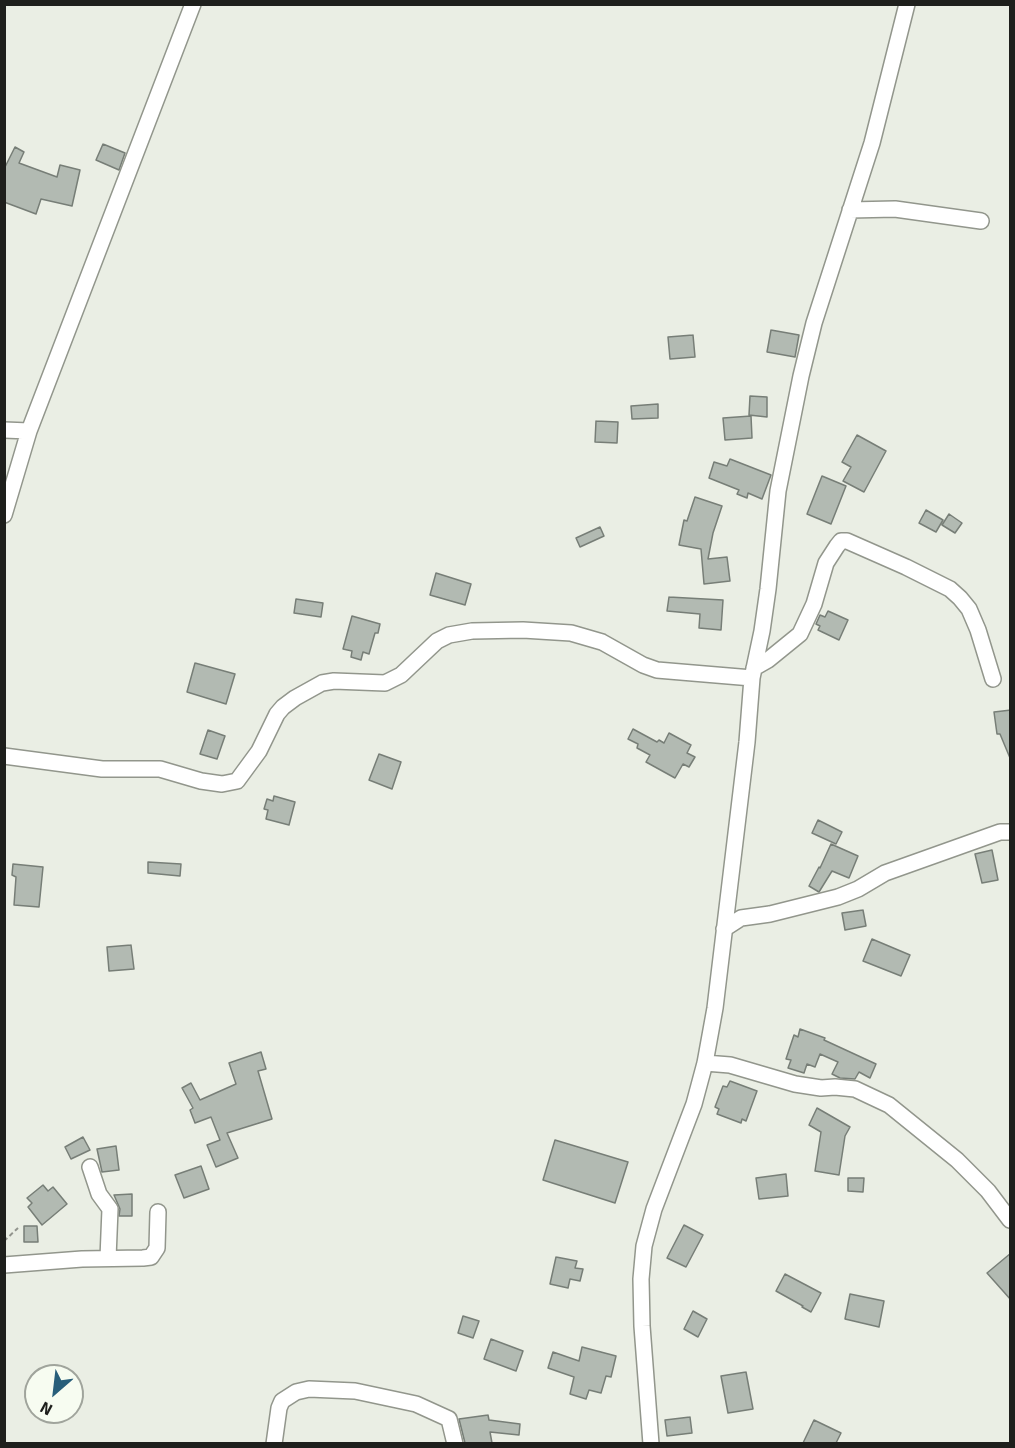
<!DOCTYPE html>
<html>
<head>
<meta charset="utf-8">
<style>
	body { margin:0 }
	#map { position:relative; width:1015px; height:1448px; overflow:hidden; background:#eaeee4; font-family:Signika,sans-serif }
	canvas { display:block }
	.frame { position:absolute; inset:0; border:6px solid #1e1f1c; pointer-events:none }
	.north { position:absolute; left:24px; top:1364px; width:60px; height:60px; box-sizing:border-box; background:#f7fcf1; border:2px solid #a0a49c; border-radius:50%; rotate:208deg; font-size:16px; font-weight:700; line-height:24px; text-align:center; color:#1e1f1c }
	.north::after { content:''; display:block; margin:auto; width:21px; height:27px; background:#285e7a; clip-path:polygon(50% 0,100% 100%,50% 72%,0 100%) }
</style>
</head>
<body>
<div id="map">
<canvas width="1015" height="1448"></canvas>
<div class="frame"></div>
<div class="north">N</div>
</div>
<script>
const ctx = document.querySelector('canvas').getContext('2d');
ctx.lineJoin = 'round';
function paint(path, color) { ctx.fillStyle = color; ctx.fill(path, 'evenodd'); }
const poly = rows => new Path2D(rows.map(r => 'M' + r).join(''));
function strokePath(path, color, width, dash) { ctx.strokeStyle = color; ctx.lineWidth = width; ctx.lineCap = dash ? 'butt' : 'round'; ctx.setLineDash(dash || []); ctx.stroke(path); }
const building = poly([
	[103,144,125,153,119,170,96,160,103,144],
	[15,147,24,152,19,163,57,177,60,165,80,170,72,206,41,199,36,214,4,202,4,169,15,147],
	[771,330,799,335,795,357,767,352,771,330],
	[693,335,695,357,670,359,668,337,693,335],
	[750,396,767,397,767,417,749,415,750,396],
	[658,404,658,418,632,419,631,406,658,404],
	[751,416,752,438,725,440,723,418,751,416],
	[596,421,618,422,617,443,595,442,596,421],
	[857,435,886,451,864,492,843,481,851,467,842,462,857,435],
	[730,459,771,475,762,499,748,493,747,498,737,494,739,490,709,478,714,462,727,466,730,459],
	[822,476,846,486,831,524,807,514,822,476],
	[695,497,722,506,713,533,708,559,727,557,730,581,704,584,701,549,679,545,684,520,687,521,695,497],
	[926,510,943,520,936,532,919,523,926,510],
	[949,514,962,523,955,533,942,525,949,514],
	[600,527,604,536,580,547,576,538,600,527],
	[436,573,471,584,465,605,430,595,436,573],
	[669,597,723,600,721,630,699,628,700,614,667,611,669,597],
	[296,599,323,603,321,617,294,613,296,599],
	[828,611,848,620,839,640,818,630,820,626,816,624,820,615,825,617,828,611],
	[352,616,380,624,378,633,375,633,369,654,363,652,361,660,351,657,352,651,343,649,352,616],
	[195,663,235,674,226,704,187,692,195,663],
	[1011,710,1011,758,1010,758,1000,734,997,734,994,712,1011,710],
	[633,729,657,742,659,740,664,743,669,733,691,745,687,753,695,757,689,767,683,764,675,778,646,762,650,755,637,748,638,744,628,739,633,729],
	[208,730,225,736,217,759,200,754,208,730],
	[379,754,401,762,392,789,369,780,379,754],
	[274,796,295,802,289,825,266,819,268,810,264,809,267,799,273,801,274,796],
	[818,820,842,832,836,844,812,833,818,820],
	[831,844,858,856,849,878,832,871,819,892,809,886,819,867,820,868,831,844],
	[992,850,998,880,982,883,975,854,992,850],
	[148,862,181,864,180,876,148,873,148,862],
	[13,864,43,867,39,907,14,905,16,877,12,875,13,864],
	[863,910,866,926,845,930,842,913,863,910],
	[872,939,910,955,901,976,863,961,872,939],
	[131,945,134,969,109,971,107,947,131,945],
	[800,1029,825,1038,824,1040,876,1064,870,1078,859,1072,855,1079,840,1078,832,1074,838,1062,820,1054,815,1067,807,1064,804,1073,788,1068,791,1060,786,1059,794,1035,798,1037,800,1029],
	[261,1052,266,1069,258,1071,272,1119,227,1133,238,1158,216,1167,207,1145,220,1140,211,1117,195,1123,190,1110,193,1108,182,1088,191,1083,200,1100,236,1084,229,1063,261,1052],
	[730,1081,757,1091,746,1121,742,1119,741,1123,717,1114,719,1109,715,1107,723,1086,727,1087,730,1081],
	[817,1108,850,1127,845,1136,839,1175,815,1171,821,1132,809,1125,817,1108],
	[83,1137,90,1150,71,1159,65,1147,83,1137],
	[555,1140,628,1162,615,1203,543,1180,555,1140],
	[116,1146,119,1170,102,1172,97,1149,116,1146],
	[201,1166,209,1189,184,1198,175,1175,201,1166],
	[786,1174,788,1196,759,1199,756,1178,786,1174],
	[848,1178,864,1178,863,1192,848,1191,848,1178],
	[43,1185,48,1191,53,1187,67,1204,42,1225,28,1207,32,1203,27,1198,43,1185],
	[132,1194,132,1216,119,1216,120,1209,114,1195,132,1194],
	[684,1225,703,1235,686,1267,667,1258,684,1225],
	[24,1226,37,1226,38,1242,24,1242,24,1226],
	[1011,1253,1011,1300,987,1273,1011,1253],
	[556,1257,577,1261,575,1268,583,1269,580,1281,570,1279,568,1288,550,1284,556,1257],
	[785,1274,821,1293,811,1312,802,1307,803,1306,776,1291,785,1274],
	[850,1294,884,1301,879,1327,845,1319,850,1294],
	[693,1311,707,1319,698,1337,684,1329,693,1311],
	[463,1316,479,1321,473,1338,458,1333,463,1316],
	[491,1339,523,1351,516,1371,484,1359,491,1339],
	[582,1347,616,1356,611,1377,606,1376,601,1393,589,1390,586,1399,570,1394,574,1377,548,1368,553,1352,579,1361,582,1347],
	[746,1372,753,1409,728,1413,721,1376,746,1372],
	[488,1415,489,1420,520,1424,519,1435,490,1432,492,1443,465,1443,459,1419,488,1415],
	[690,1417,692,1433,667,1436,665,1420,690,1417],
	[814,1420,841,1433,836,1443,803,1443,814,1420]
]);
paint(building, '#b2bab2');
strokePath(building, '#777e77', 1.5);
const minor = poly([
	[850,210,895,209,981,221],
	[4,430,29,431],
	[4,515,29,431,193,4],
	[754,668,768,660,800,634,814,604,826,563,837,546,841,541,847,541,906,567,950,589,960,598,969,609,978,630,993,679],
	[4,756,102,769,160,769,201,781,222,784,237,781,259,751,277,714,283,707,295,698,322,683,334,681,385,683,401,675,437,641,449,635,472,631,523,630,571,633,602,642,643,665,657,670,752,678],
	[724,929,741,918,770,914,838,897,858,889,885,873,1000,832,1010,832],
	[705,1063,730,1065,795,1084,821,1088,835,1087,855,1089,889,1105,957,1160,988,1191,1010,1220],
	[90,1167,99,1194,110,1209,108,1258],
	[4,1265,82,1259,143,1258,151,1257,157,1248,158,1212],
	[274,1444,279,1408,282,1401,296,1392,309,1389,355,1391,416,1404,449,1419,455,1444],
	[651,1444,642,1326,641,1279,644,1246,654,1209,694,1104,705,1063,715,1008,747,742,752,678,762,631,768,589,778,491,801,376,814,323,872,143,907,4]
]);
strokePath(minor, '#92968c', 18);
strokePath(poly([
	[4,1241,18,1228]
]), '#92948d', 2, [4.5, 3]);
strokePath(minor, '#fff', 15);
</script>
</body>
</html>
